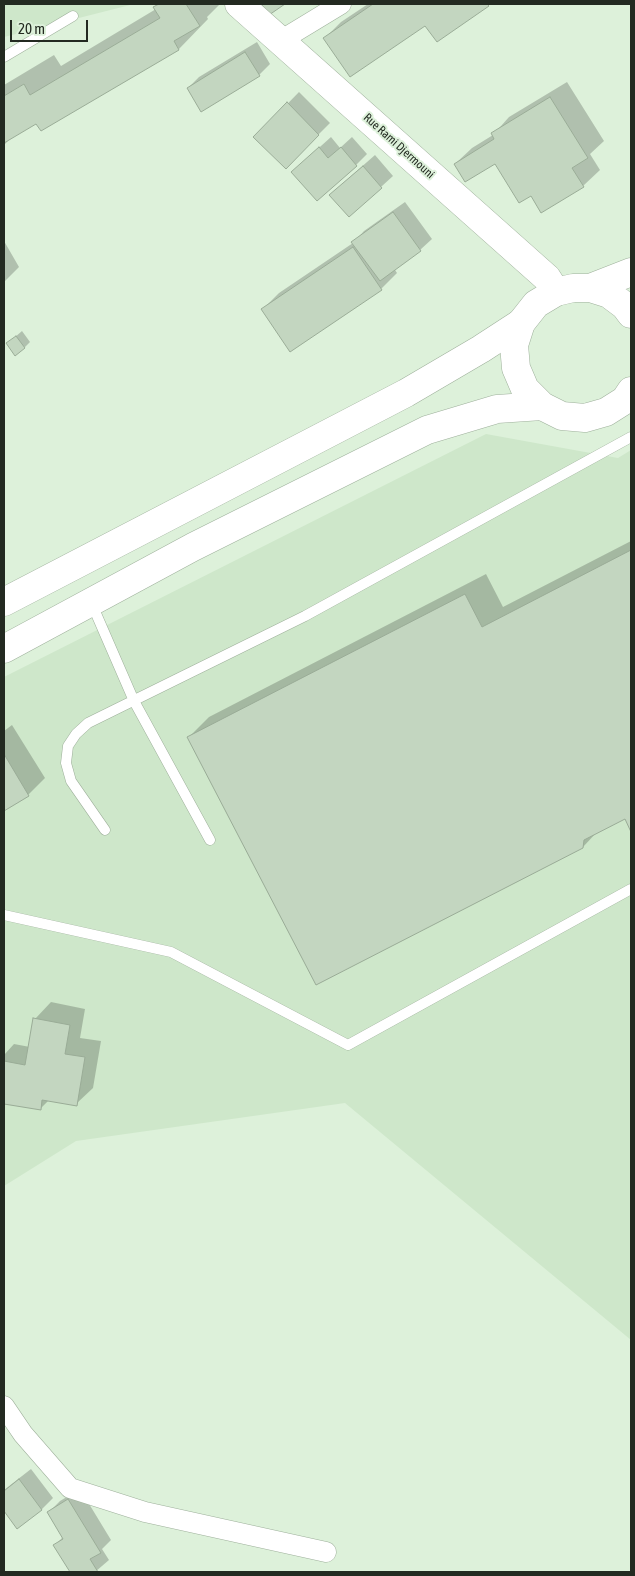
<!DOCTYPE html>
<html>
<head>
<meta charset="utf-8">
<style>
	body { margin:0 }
	#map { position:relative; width:635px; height:1576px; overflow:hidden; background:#ddf1da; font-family:"Asap Condensed",sans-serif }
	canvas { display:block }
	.frame { position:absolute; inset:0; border:5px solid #232a21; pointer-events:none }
	.scale { position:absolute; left:10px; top:20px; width:78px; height:22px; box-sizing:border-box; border:2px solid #232a21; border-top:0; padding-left:6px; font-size:15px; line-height:18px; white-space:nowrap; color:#232a21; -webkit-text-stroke:4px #ddf1da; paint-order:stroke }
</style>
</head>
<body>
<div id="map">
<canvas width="635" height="1576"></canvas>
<div class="frame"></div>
<div class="scale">20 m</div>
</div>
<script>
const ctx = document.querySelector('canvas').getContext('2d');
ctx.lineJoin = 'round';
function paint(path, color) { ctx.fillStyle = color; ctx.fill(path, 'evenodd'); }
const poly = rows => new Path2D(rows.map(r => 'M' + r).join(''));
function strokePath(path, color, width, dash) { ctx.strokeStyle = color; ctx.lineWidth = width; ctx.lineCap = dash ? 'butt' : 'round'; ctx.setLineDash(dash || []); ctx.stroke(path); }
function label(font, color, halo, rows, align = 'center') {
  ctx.font = font + ' "Asap Condensed",sans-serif'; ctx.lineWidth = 4; ctx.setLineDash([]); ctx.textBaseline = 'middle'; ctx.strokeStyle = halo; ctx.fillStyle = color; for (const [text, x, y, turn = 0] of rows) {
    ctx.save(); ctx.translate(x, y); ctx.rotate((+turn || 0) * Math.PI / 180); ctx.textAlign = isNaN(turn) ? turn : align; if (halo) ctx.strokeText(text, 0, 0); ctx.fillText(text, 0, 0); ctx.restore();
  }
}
paint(poly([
	[4,4,134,4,4,37],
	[486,434,618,458,631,450,631,1340,345,1103,76,1141,4,1186,4,677]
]), '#cee7ca');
paint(poly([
	[159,4,220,4,207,17,208,19,179,49,41,129,36,122,13,136,4,145,4,85,54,55,61,66,156,9,155,7],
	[368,4,490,4,426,24,325,38,341,22],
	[257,42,270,64,259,75,188,88,199,77],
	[567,82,604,141,590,154,600,170,583,186,531,195,495,162,455,164,472,148,493,135,509,117],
	[299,92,330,123,286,167,255,137],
	[331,137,340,148,352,137,367,154,356,165,292,172],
	[375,155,393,176,349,216,342,184],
	[405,202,432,239,420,250,395,270,397,273,381,289,263,309,279,293,353,243,364,231],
	[4,241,19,267,4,282],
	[22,331,30,342,25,347,7,344],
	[631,541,631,829,626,818,597,832,583,847,189,737,209,717,486,574,503,607],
	[12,725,45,778,28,795,4,810,4,731],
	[51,1002,85,1009,80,1038,101,1041,93,1088,76,1104,49,1100,40,1109,4,1103,4,1055,14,1044,30,1047,35,1019],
	[31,1469,53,1498,42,1509,17,1527,4,1509,4,1490],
	[80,1489,111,1540,102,1549,109,1560,95,1572,71,1572,55,1545,63,1537,49,1512,60,1501]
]), '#0003');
const building = poly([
	[159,4,186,4,200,26,174,41,179,50,41,131,36,124,4,143,4,96,24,84,30,95,160,18,153,7,159,4],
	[261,4,285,4,269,15,261,4],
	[373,4,487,4,489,6,437,42,425,26,350,77,323,38,373,4],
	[245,52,260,76,201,112,187,88,245,52],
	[550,97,588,158,572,168,584,187,541,213,531,196,519,203,495,164,465,182,454,164,494,139,491,133,550,97],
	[287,102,319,135,286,169,253,137,287,102],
	[319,147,328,158,341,147,357,166,317,201,291,172,319,147],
	[363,166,382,188,349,217,329,195,363,166],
	[393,212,421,251,380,281,351,242,393,212],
	[353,247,382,290,290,352,261,309,353,247],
	[16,336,25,348,15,356,6,343,16,336],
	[631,550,631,832,625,819,584,840,583,848,316,985,187,737,465,594,482,627,631,550],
	[4,754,29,796,4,811,4,754],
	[33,1018,70,1025,65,1054,85,1057,77,1106,42,1100,41,1110,4,1104,4,1061,25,1065,33,1018],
	[19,1479,42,1510,17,1529,4,1511,4,1491,19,1479],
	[68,1499,101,1553,90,1559,98,1572,70,1572,53,1545,63,1539,47,1512,68,1499]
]);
paint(building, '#c3d6c0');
strokePath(building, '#9aac97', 1);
const service = poly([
	[4,57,73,16],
	[91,602,134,701,210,840],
	[105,830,71,781,66,763,68,746,76,734,88,723,305,616,631,437],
	[4,915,171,952,348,1045,631,889]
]);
const minor = poly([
	[280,41,341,4],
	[4,1406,23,1434,70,1488,145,1512,326,1552]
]);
const secondary = poly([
	[239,4,547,278,556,292]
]);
const primary = poly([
	[4,602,406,393,481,349,521,323],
	[4,649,193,547,427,430,497,409,542,406]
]);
const trunk = poly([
	[590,288,631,272],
	[631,314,625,306,609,294,590,288,573,288,556,292,536,304,521,323,514,345,516,368,525,389,542,406,562,416,585,418,606,412,625,400,631,391]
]);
strokePath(service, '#9eb09b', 11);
strokePath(minor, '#9eb09b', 21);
strokePath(secondary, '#9eb09b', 29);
strokePath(primary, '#9eb09b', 29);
strokePath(trunk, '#9eb09b', 29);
strokePath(service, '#fff', 10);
strokePath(minor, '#fff', 20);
strokePath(secondary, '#fff', 28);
strokePath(primary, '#fff', 28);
strokePath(trunk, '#fff', 28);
label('12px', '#232a21', '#ddf1da', [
	["Rue Rami Djermouni",399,146,42]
]);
</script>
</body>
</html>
